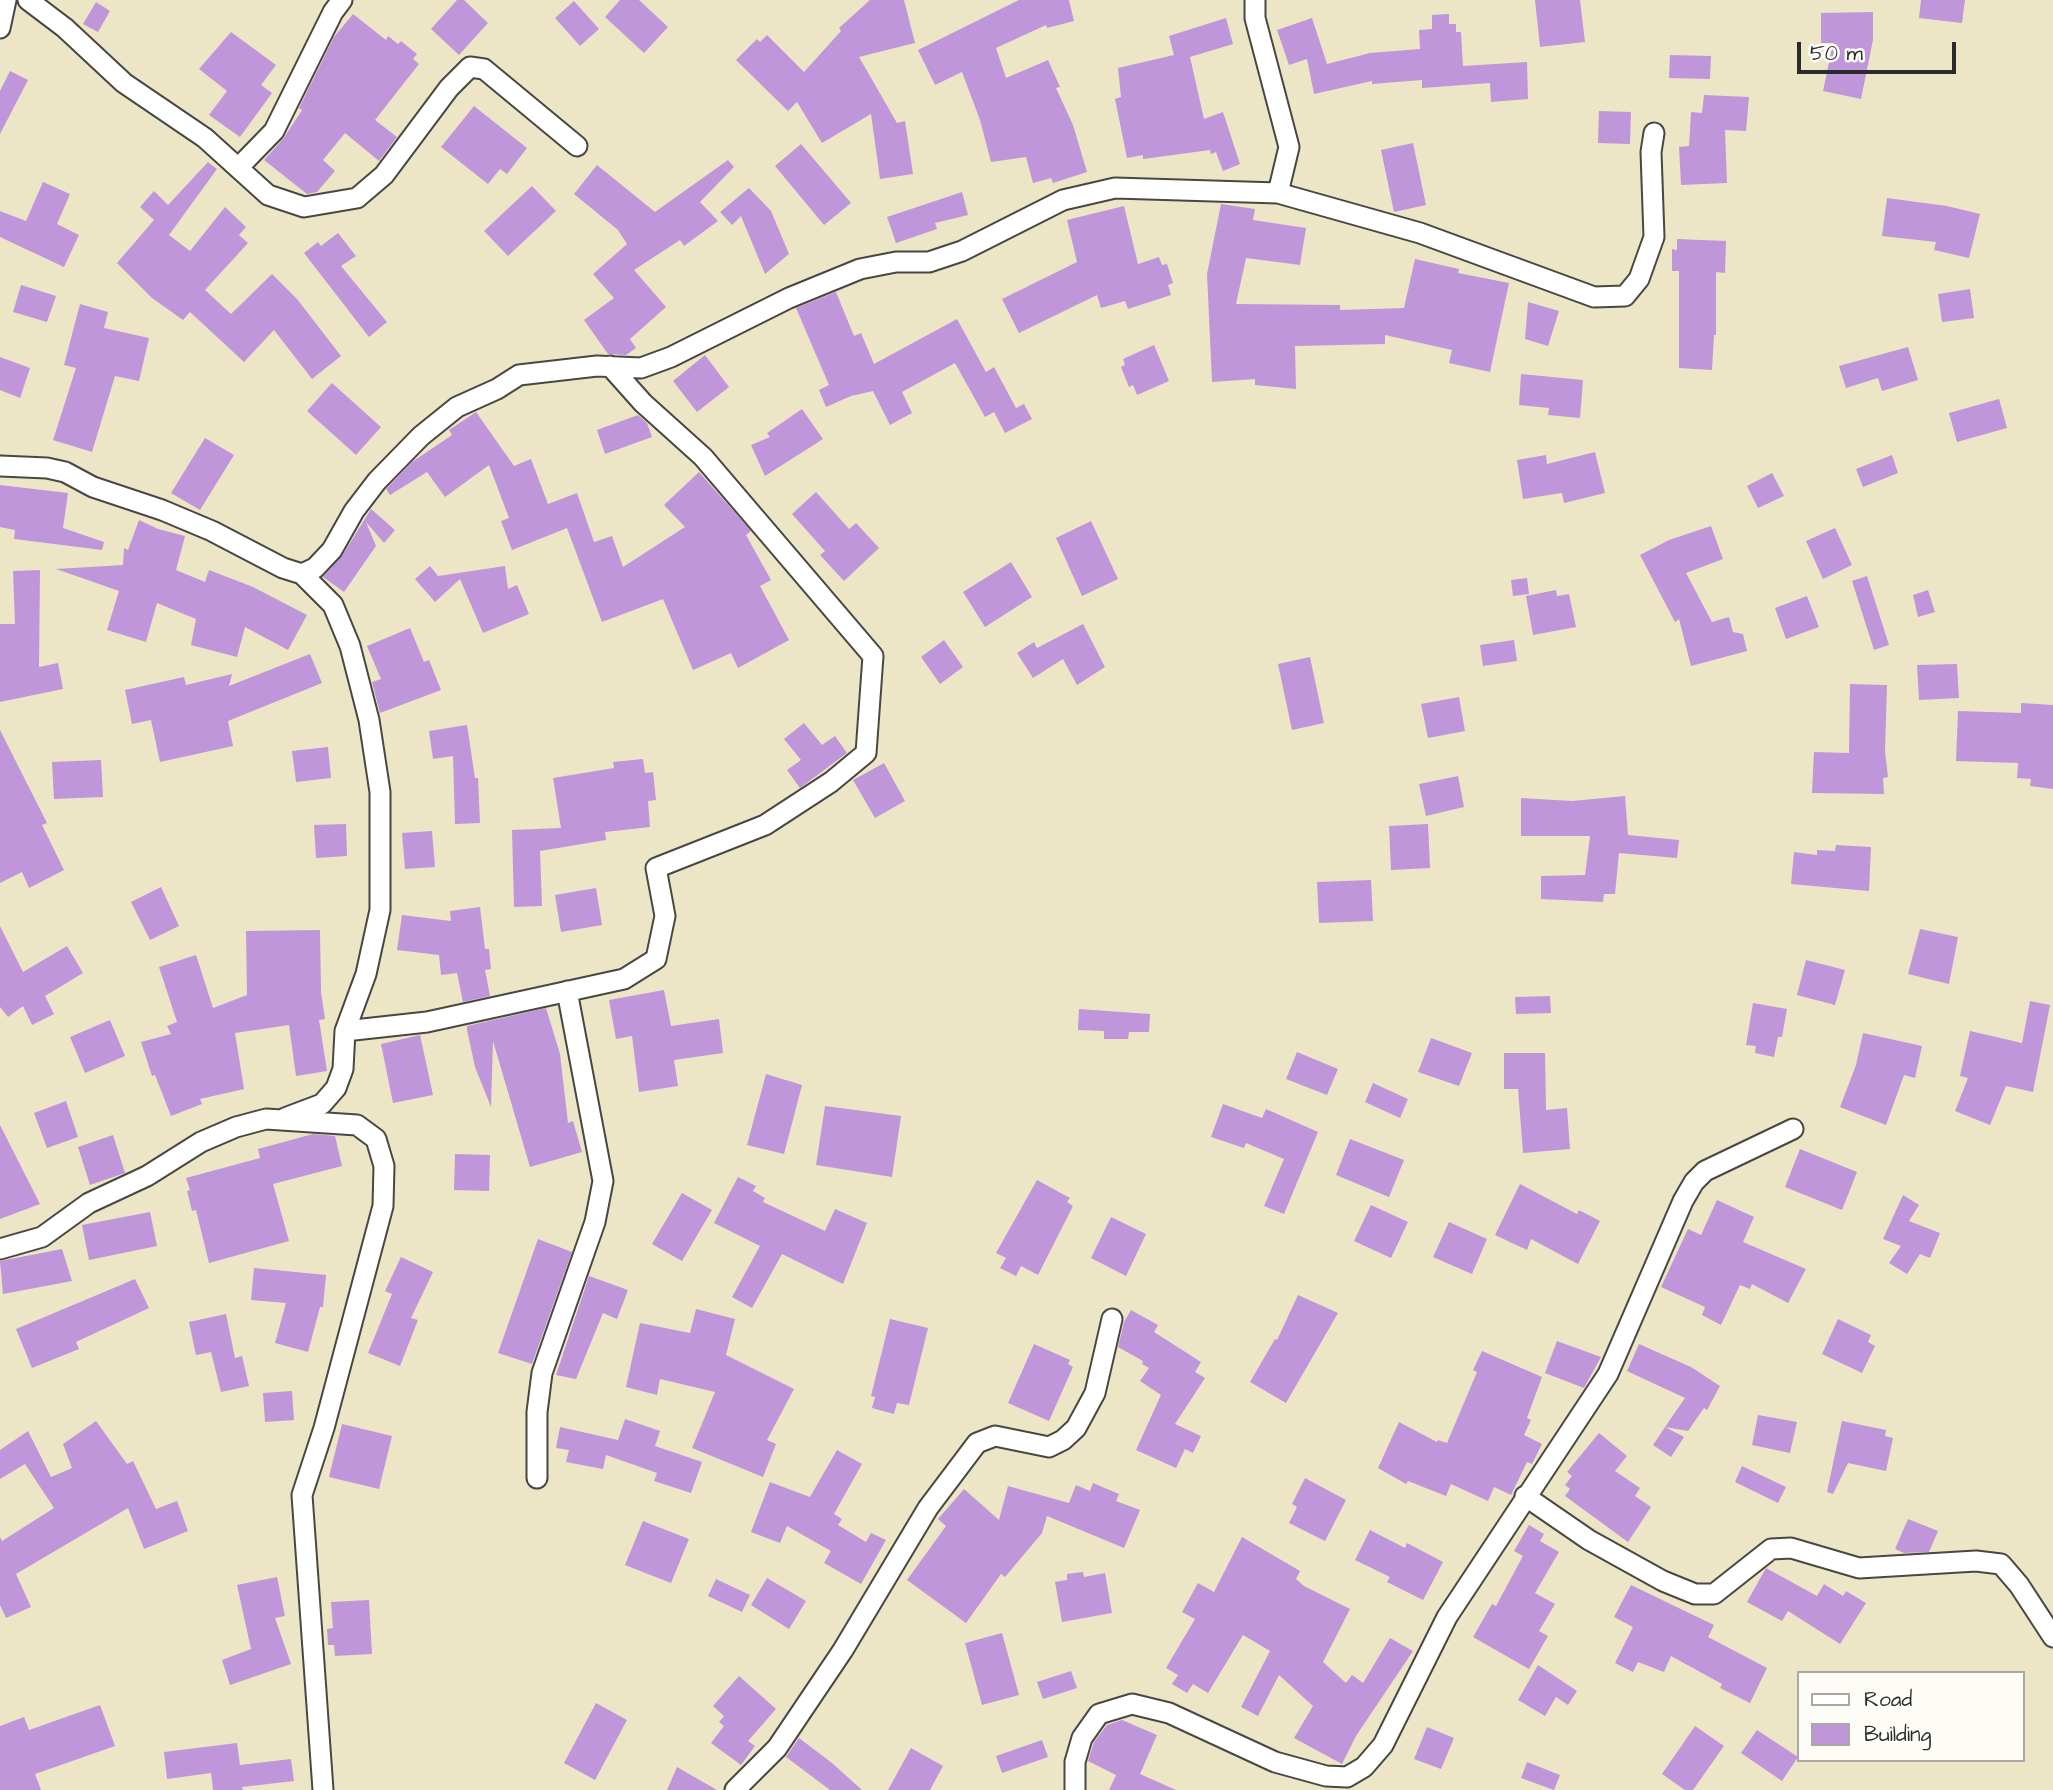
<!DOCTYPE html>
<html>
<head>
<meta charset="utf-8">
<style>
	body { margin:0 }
	#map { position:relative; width:2053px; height:1790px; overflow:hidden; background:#ece6c7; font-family:"Architects Daughter",sans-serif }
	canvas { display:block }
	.legend { position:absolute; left:1797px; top:1671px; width:228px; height:91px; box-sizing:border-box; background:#fdfcf7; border:2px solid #a9a8a5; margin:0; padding:9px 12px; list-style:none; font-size:21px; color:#2b2b2b }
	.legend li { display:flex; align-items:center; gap:14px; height:35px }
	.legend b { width:35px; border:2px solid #a9a8a5 }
	.scale { position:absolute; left:1797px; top:42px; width:159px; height:32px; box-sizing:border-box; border:4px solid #2b2b2b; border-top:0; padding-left:9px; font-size:21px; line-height:24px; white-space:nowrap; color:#2b2b2b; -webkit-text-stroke:5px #fdfcf7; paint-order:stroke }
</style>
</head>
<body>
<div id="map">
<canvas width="2053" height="1790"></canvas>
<ul class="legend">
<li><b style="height:9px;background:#fff"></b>Road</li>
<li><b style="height:19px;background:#bf96da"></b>Building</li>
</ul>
<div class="scale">50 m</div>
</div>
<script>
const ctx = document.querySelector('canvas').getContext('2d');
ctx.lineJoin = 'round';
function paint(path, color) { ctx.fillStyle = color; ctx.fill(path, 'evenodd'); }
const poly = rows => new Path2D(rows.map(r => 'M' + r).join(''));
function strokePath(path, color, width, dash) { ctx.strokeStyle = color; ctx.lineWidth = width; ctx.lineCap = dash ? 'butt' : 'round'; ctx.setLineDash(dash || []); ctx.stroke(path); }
paint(poly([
	[457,0,464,0,488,23,459,55,431,29],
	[620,0,639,0,668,27,644,53,605,17],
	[870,0,904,0,915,43,859,57,897,123,905,121,913,174,880,179,871,114,822,143,797,102,788,111,736,60,757,39,760,42,767,35,804,72,841,31,839,28],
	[1019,0,1069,0,1074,21,1047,28,1046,25,996,48,1006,78,1048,60,1060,87,1056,88,1073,125,1087,172,1053,183,1051,178,1033,183,1026,157,991,162,980,120,962,72,935,85,918,50],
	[1535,0,1580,0,1585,42,1540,47],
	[1921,0,1965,0,1962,23,1919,18],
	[574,1,599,29,580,46,555,18],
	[96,2,110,11,98,32,83,24],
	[1873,12,1873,40,1861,99,1823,91,1833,43,1821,43,1821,13],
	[353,14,386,40,388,36,398,44,401,41,417,54,413,59,419,64,375,120,397,137,379,161,345,133,323,160,335,171,317,192,307,194,264,160,283,139,302,110,299,108,334,37],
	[1449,14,1449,24,1456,24,1456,32,1461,32,1463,66,1527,62,1528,99,1491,102,1490,83,1422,88,1422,80,1372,84,1372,81,1314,94,1307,59,1289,65,1277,30,1312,18,1327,64,1370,53,1420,49,1419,30,1432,29,1432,15],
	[1226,18,1233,44,1190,57,1204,119,1223,112,1240,164,1223,171,1216,152,1211,154,1210,150,1143,159,1143,155,1127,158,1115,99,1121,97,1118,68,1174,55,1169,36],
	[231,32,276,65,261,85,272,93,240,137,209,115,227,91,199,69],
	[1670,55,1711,56,1710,79,1669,78],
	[10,71,28,80,0,134,0,91],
	[1704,95,1749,97,1746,131,1725,130,1727,183,1681,185,1679,147,1689,146,1691,112,1702,113],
	[474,106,527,148,507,174,500,169,488,184,441,147],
	[1599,111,1631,112,1630,144,1598,143],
	[1413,143,1426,205,1394,212,1381,150],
	[801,144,851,203,824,225,775,166],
	[728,160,734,167,700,202,718,221,684,246,680,240,634,270,666,307,630,339,636,348,626,355,608,354,584,320,614,298,593,274,627,244,618,230,574,194,597,165,655,212],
	[208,162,217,169,169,235,190,251,225,207,246,227,239,235,248,243,205,290,231,314,272,274,297,299,341,356,312,379,274,330,244,362,190,312,183,320,152,298,117,263,154,220,140,207,154,191,168,205],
	[43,182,70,194,57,224,79,235,64,267,0,237,0,211,26,221],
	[532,186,556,211,508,256,484,231],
	[749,188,771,211,789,254,765,274,741,216,732,225,720,212],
	[962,192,968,215,935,223,937,229,896,243,887,217],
	[1887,198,1947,206,1980,214,1969,258,1934,250,1936,242,1882,236],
	[1221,204,1255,209,1253,220,1306,228,1300,265,1246,258,1236,304,1340,305,1340,310,1404,308,1415,259,1459,269,1458,273,1509,283,1490,372,1449,363,1452,350,1385,335,1385,344,1295,346,1296,389,1255,385,1255,379,1212,382,1207,274],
	[1124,206,1138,264,1159,257,1162,265,1167,264,1173,283,1168,285,1171,295,1128,309,1125,301,1101,308,1097,295,1019,333,1002,299,1077,262,1067,220],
	[338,233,356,256,341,266,387,322,369,337,304,253,318,242,321,246],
	[1677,239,1726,241,1725,273,1716,272,1716,335,1714,335,1712,370,1679,368,1679,271,1672,271,1672,249,1677,250],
	[21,285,56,296,47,322,13,312],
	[1970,289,1974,318,1942,322,1938,294],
	[836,292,854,336,861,333,874,364,957,319,986,372,994,367,1016,408,1024,404,1032,419,1005,433,994,412,985,417,955,363,902,392,912,413,890,425,873,391,851,396,826,407,819,390,829,385,796,308],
	[1528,302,1559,311,1548,346,1525,339],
	[80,304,108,312,104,328,149,338,139,381,115,376,92,452,53,440,76,368,64,365],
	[1154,345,1169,381,1137,395,1133,385,1129,387,1121,367,1125,365,1123,359],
	[1908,347,1918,380,1882,391,1878,378,1846,388,1839,366],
	[705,355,729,387,697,412,673,381],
	[0,357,30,368,20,398,0,390],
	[1521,374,1583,380,1580,418,1548,415,1549,408,1519,405],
	[332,383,381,427,356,455,307,411],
	[1999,399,2007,428,1957,442,1949,413],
	[802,409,823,439,765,476,751,445,770,437,767,433],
	[476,412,514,466,531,459,548,504,577,493,594,542,612,536,623,567,685,527,664,505,699,472,751,531,746,535,771,580,760,586,789,640,738,668,731,653,693,670,663,599,602,622,567,528,512,550,501,521,509,518,489,465,445,497,427,472,390,495,386,489,412,462,452,435,449,430],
	[638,415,647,423,652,437,605,454,597,430],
	[205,438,234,455,200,510,171,493],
	[1595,452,1605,493,1564,503,1562,493,1523,499,1517,460,1546,455,1547,464],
	[1892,455,1898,473,1863,487,1856,469],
	[1772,473,1784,496,1758,508,1747,486],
	[0,485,68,493,63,528,104,542,102,550,14,539,15,530,0,527],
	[816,492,849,529,856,523,879,548,844,581,820,555,825,551,792,514],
	[371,509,395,530,384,543,366,522,376,546,344,592,323,577,342,556],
	[139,520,158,529,185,536,176,570,205,582,209,570,253,587,307,615,288,650,245,627,237,657,191,645,196,619,157,603,146,642,107,630,119,591,56,569,123,565,124,548,128,550],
	[1091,521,1118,579,1082,596,1056,538],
	[1711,526,1723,559,1686,573,1712,622,1729,617,1733,632,1743,634,1747,651,1691,666,1679,619,1675,622,1640,555,1669,540],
	[1835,528,1852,565,1823,579,1806,541],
	[1011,562,1032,597,985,627,963,592],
	[430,566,438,576,505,566,508,589,517,585,529,614,483,633,460,579,435,602,415,579],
	[40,570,39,667,58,663,63,689,0,702,0,624,15,624,13,571],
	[1867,576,1889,645,1874,650,1852,581],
	[1527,578,1529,594,1513,596,1511,580],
	[1556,590,1557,596,1569,594,1576,627,1533,635,1526,596],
	[1928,590,1935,612,1918,617,1913,595],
	[1807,596,1819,627,1786,639,1775,608],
	[1083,624,1105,667,1077,685,1063,659,1033,678,1017,653,1034,642,1037,648],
	[410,628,424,662,429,660,441,690,380,713,372,682,381,679,367,646],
	[944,640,963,667,940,684,921,657],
	[1514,640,1517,661,1483,666,1480,645],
	[310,654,322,683,228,721,233,746,160,762,151,720,132,724,125,690,184,677,186,685,232,674,229,686],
	[1310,657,1324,723,1292,730,1278,664],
	[1957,664,1959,698,1919,700,1917,665],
	[1850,684,1887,685,1885,751,1888,777,1883,778,1884,794,1812,793,1814,752,1849,753],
	[1459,697,1465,731,1428,738,1421,704],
	[2021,703,2053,705,2053,789,2030,786,2031,779,2017,778,2018,763,1956,761,1958,711,2021,713],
	[804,723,822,745,835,736,847,753,800,788,787,770,801,760,784,739],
	[467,725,475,778,478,778,480,823,455,824,453,756,433,759,429,731],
	[0,730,47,823,42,825,64,870,29,888,22,872,0,883],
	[328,747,331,778,296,782,292,751],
	[643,759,645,773,653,772,656,800,648,801,650,827,605,832,606,840,540,851,542,906,514,907,512,830,561,828,553,778,614,768,613,762],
	[101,760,103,797,54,799,52,762],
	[884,763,905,801,875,818,853,780],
	[1458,776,1464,807,1426,816,1419,784],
	[1625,796,1628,835,1679,840,1677,858,1619,853,1615,894,1604,894,1603,902,1541,899,1541,876,1585,875,1590,836,1521,836,1521,798,1572,801],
	[346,824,347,856,316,858,314,825],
	[1428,824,1430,868,1391,870,1389,826],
	[432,831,435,867,405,869,402,833],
	[1836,845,1871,847,1869,891,1791,884,1794,852,1817,855,1817,850,1835,851],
	[1371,880,1373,921,1319,923,1317,882],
	[161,887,179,926,150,940,131,902],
	[596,888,602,925,561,932,555,895],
	[480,907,485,949,489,949,491,969,485,970,490,996,463,1002,457,973,441,975,439,955,397,950,402,915,451,921,450,911],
	[0,926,23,972,67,946,83,973,45,996,54,1014,32,1025,23,1006,8,1017,0,1007],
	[1920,929,1958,937,1949,984,1908,974],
	[320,930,321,992,325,1019,319,1020,327,1071,296,1076,289,1025,235,1033,244,1089,200,1099,202,1104,171,1116,155,1075,152,1076,141,1042,171,1034,167,1026,177,1022,159,967,196,955,213,1008,247,995,246,931],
	[1806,960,1845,970,1835,1005,1797,995],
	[664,990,671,1026,719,1019,723,1053,674,1060,678,1086,639,1092,632,1036,616,1039,609,1000],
	[1550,996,1551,1013,1516,1014,1515,997],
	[2030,1001,2050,1005,2033,1092,2006,1086,1990,1125,1955,1111,1968,1078,1960,1076,1970,1031,2022,1043],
	[1753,1003,1787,1009,1782,1037,1778,1037,1774,1057,1755,1053,1756,1046,1746,1045],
	[546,1008,560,1054,568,1123,573,1121,582,1152,530,1167,493,1041,491,1107,475,1067,467,1030,467,1026],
	[1079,1009,1150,1014,1149,1032,1129,1032,1128,1039,1104,1039,1104,1031,1078,1030],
	[110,1020,125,1056,85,1073,70,1037],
	[1863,1033,1922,1046,1915,1078,1904,1075,1886,1125,1840,1107,1856,1065],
	[420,1035,433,1095,393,1103,381,1044],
	[1431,1038,1472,1053,1459,1086,1418,1072],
	[1297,1052,1338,1069,1327,1095,1286,1079],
	[1504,1053,1545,1053,1546,1110,1567,1108,1570,1149,1523,1153,1518,1089,1504,1089],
	[766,1074,802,1085,784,1154,747,1145],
	[1373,1083,1408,1099,1400,1118,1365,1102],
	[66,1101,78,1137,47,1148,34,1113],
	[1223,1104,1262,1118,1266,1109,1318,1132,1284,1214,1264,1206,1284,1159,1246,1143,1244,1148,1211,1137],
	[825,1106,901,1116,892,1177,816,1165],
	[0,1125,40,1204,0,1219],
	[313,1134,335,1136,342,1166,273,1184,289,1241,209,1263,196,1210,192,1211,187,1191,190,1190,186,1178,260,1158,258,1149],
	[113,1135,125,1173,90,1185,78,1147],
	[1350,1139,1404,1160,1389,1197,1336,1175],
	[1800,1149,1857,1172,1842,1210,1785,1187],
	[455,1154,490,1155,489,1191,454,1190],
	[738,1177,756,1186,753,1191,765,1198,763,1202,825,1231,835,1209,867,1223,843,1284,782,1254,752,1308,732,1297,760,1246,714,1223],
	[1037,1180,1070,1198,1067,1202,1073,1206,1038,1275,1021,1266,1016,1276,1000,1268,1006,1258,996,1253],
	[1520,1184,1577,1214,1579,1210,1600,1221,1578,1264,1531,1239,1527,1250,1495,1235],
	[682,1193,712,1210,682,1261,652,1244],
	[1903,1195,1919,1205,1909,1221,1940,1233,1930,1258,1920,1254,1907,1274,1889,1263,1901,1246,1883,1239],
	[1717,1200,1754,1217,1743,1242,1806,1269,1788,1303,1752,1284,1750,1289,1740,1285,1721,1325,1702,1315,1705,1307,1661,1287,1688,1229,1701,1235],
	[1371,1205,1408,1222,1391,1258,1354,1241],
	[150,1212,157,1246,89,1260,82,1225],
	[1111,1217,1146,1234,1126,1276,1091,1258],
	[1449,1222,1487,1239,1472,1274,1433,1257],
	[538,1239,572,1252,532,1364,498,1353],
	[62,1249,72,1281,3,1294,0,1261],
	[401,1257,433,1272,411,1318,418,1320,400,1366,368,1353,392,1294,385,1291],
	[254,1268,326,1275,323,1307,320,1307,308,1352,275,1343,286,1303,251,1300],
	[589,1276,628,1290,617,1319,603,1313,576,1379,556,1375],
	[135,1279,149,1308,76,1342,79,1349,32,1368,16,1329],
	[1298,1295,1338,1313,1286,1403,1250,1382,1275,1339,1277,1340],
	[696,1309,735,1319,726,1355,794,1389,767,1440,776,1444,763,1477,692,1448,715,1392,660,1379,657,1395,626,1387,640,1323,690,1333],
	[1131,1310,1158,1325,1154,1332,1201,1362,1195,1372,1205,1378,1175,1424,1201,1436,1193,1453,1185,1449,1176,1468,1136,1450,1161,1395,1140,1381,1149,1368,1142,1364,1143,1361,1118,1347,1124,1322],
	[226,1314,235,1358,242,1356,249,1386,221,1392,211,1352,196,1355,189,1322],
	[890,1319,928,1328,909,1405,897,1403,894,1414,872,1408,875,1397,871,1396],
	[1838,1319,1871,1335,1868,1342,1875,1346,1862,1373,1822,1354],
	[1557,1341,1601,1357,1584,1388,1545,1373],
	[1034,1344,1070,1360,1068,1364,1073,1367,1049,1421,1008,1403],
	[1639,1344,1691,1367,1720,1386,1707,1410,1704,1408,1688,1431,1665,1427,1685,1398,1627,1371],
	[1482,1351,1542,1377,1527,1418,1531,1420,1524,1435,1542,1444,1532,1464,1527,1462,1511,1495,1494,1487,1488,1501,1451,1484,1446,1496,1408,1481,1406,1484,1378,1468,1399,1422,1437,1442,1438,1440,1447,1443,1477,1372,1473,1370],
	[292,1391,294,1420,265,1422,263,1393],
	[1758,1415,1797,1422,1790,1453,1752,1445],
	[625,1419,660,1431,655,1446,702,1462,691,1493,654,1481,657,1473,606,1455,603,1469,566,1462,569,1450,556,1448,560,1427,618,1440],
	[96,1421,127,1464,133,1461,156,1509,177,1501,188,1531,144,1549,128,1508,16,1574,31,1607,6,1618,0,1605,0,1537,2,1541,54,1508,25,1464,0,1479,0,1450,28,1431,51,1477,72,1468,63,1444],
	[1842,1421,1886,1430,1885,1436,1893,1438,1886,1471,1848,1463,1833,1494,1827,1492],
	[342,1424,392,1436,379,1489,329,1477],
	[1665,1427,1684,1437,1671,1457,1653,1445],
	[1599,1433,1627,1456,1615,1471,1640,1488,1635,1496,1651,1507,1628,1542,1565,1496,1570,1489,1565,1485,1572,1476,1567,1472],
	[837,1450,862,1464,834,1514,842,1519,838,1525,866,1542,871,1533,886,1540,861,1584,824,1563,831,1551,787,1526,780,1543,751,1532,770,1482,810,1497],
	[1742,1466,1786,1487,1778,1503,1735,1482],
	[1305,1478,1346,1500,1325,1541,1289,1523,1297,1507,1292,1504],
	[1093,1483,1119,1494,1116,1501,1140,1510,1124,1548,1047,1516,1042,1533,1005,1577,1001,1574,966,1623,907,1580,946,1526,938,1519,964,1489,999,1520,1008,1486,1069,1503,1076,1485,1090,1491],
	[1908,1519,1938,1531,1929,1552,1904,1553,1895,1549],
	[643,1521,689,1539,671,1583,625,1565],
	[1529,1525,1544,1534,1540,1541,1559,1552,1535,1593,1555,1604,1539,1631,1548,1636,1529,1669,1473,1637,1492,1604,1496,1606,1523,1556,1514,1551],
	[1370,1530,1405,1548,1407,1543,1443,1562,1423,1600,1387,1582,1390,1577,1355,1560],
	[1242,1537,1300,1571,1296,1579,1304,1586,1350,1609,1323,1662,1346,1683,1352,1675,1363,1683,1390,1638,1413,1651,1356,1736,1342,1764,1294,1738,1313,1706,1279,1675,1258,1716,1241,1707,1270,1651,1243,1635,1208,1693,1193,1684,1187,1693,1172,1684,1178,1675,1166,1668,1195,1619,1182,1612,1198,1583,1214,1592],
	[1766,1568,1817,1596,1824,1584,1843,1596,1846,1591,1866,1603,1840,1644,1788,1611,1782,1621,1747,1602],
	[1083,1572,1084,1577,1105,1573,1112,1613,1062,1622,1055,1582,1067,1580,1067,1574],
	[277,1577,285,1616,275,1618,291,1664,230,1685,222,1660,251,1649,237,1585],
	[767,1578,806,1601,789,1629,751,1605],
	[716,1579,750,1595,742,1612,708,1596],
	[1631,1585,1714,1625,1708,1637,1767,1668,1750,1703,1720,1688,1722,1684,1671,1656,1664,1672,1638,1662,1633,1672,1615,1663,1633,1627,1614,1617],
	[369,1600,372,1654,335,1656,334,1645,328,1645,327,1629,333,1628,331,1602],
	[1002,1633,1019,1695,982,1705,965,1643],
	[1538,1665,1577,1691,1568,1705,1556,1697,1545,1716,1518,1700],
	[1071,1671,1077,1688,1043,1699,1037,1682],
	[739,1676,776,1709,748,1741,755,1746,741,1765,711,1743,724,1726,719,1722,724,1716,713,1706],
	[596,1703,627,1720,595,1780,564,1763],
	[100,1705,115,1746,35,1774,41,1790,0,1790,0,1726,24,1717,29,1730],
	[1122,1720,1157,1735,1140,1774,1176,1790,1109,1790,1116,1775,1088,1761,1094,1742,1107,1725],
	[1695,1726,1724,1746,1693,1790,1685,1790,1662,1774],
	[1427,1727,1454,1738,1441,1769,1414,1759],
	[1757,1730,1798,1757,1782,1781,1741,1753],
	[799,1738,832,1763,862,1790,830,1790,786,1757],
	[1042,1740,1048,1757,1002,1773,996,1756],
	[237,1743,240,1765,291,1759,294,1781,242,1787,243,1790,213,1790,211,1773,167,1779,164,1752],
	[911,1748,943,1766,930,1790,888,1790],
	[1527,1762,1560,1775,1554,1790,1521,1778],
	[677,1767,717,1790,667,1790]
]), '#bf96da');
const minor = poly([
	[28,0,65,28,124,83,205,138,268,195,304,207,357,198,384,175,449,88,470,67,484,69,577,146],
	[1255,0,1255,18,1289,147,1278,193],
	[0,28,6,0],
	[238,168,274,131,333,12,342,0],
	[0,466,47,468,65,472,93,487,162,510,212,531,283,568,302,574,333,605,350,646,369,720,380,792,380,910,366,974,345,1031,343,1069,336,1088,322,1104,285,1118],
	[302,574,315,568,332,550,354,511,377,481,421,436,457,407,497,389,519,375,597,366,641,368,671,357,789,298,860,269,896,262,929,262,962,251,1063,200,1115,188,1278,193,1420,233,1594,297,1625,296,1639,279,1654,237,1651,152,1654,133],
	[345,1031,427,1022,624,979,656,959,665,916,656,868,765,825,831,782,866,753,873,656,703,457,643,403,610,366],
	[0,1249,42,1237,89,1203,147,1176,201,1142,236,1127,266,1119,357,1125,376,1139,384,1166,383,1206,324,1428,302,1495,323,1790],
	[537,1478,537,1412,542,1373,595,1222,603,1181,567,991],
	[1525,1496,1589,1540,1663,1581,1695,1594,1714,1594,1771,1549,1791,1548,1859,1568,1976,1561,2001,1564,2019,1585,2053,1637],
	[735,1790,777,1748,843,1650,928,1508,977,1443,995,1436,1049,1447,1063,1440,1076,1428,1095,1393,1112,1319],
	[1075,1790,1075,1762,1082,1738,1099,1714,1132,1704,1169,1713,1275,1762,1326,1776,1347,1777,1364,1767,1383,1745,1447,1617,1608,1374,1683,1201,1694,1182,1705,1171,1793,1129]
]);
strokePath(minor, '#484742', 23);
strokePath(minor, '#fff', 19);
</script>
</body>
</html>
